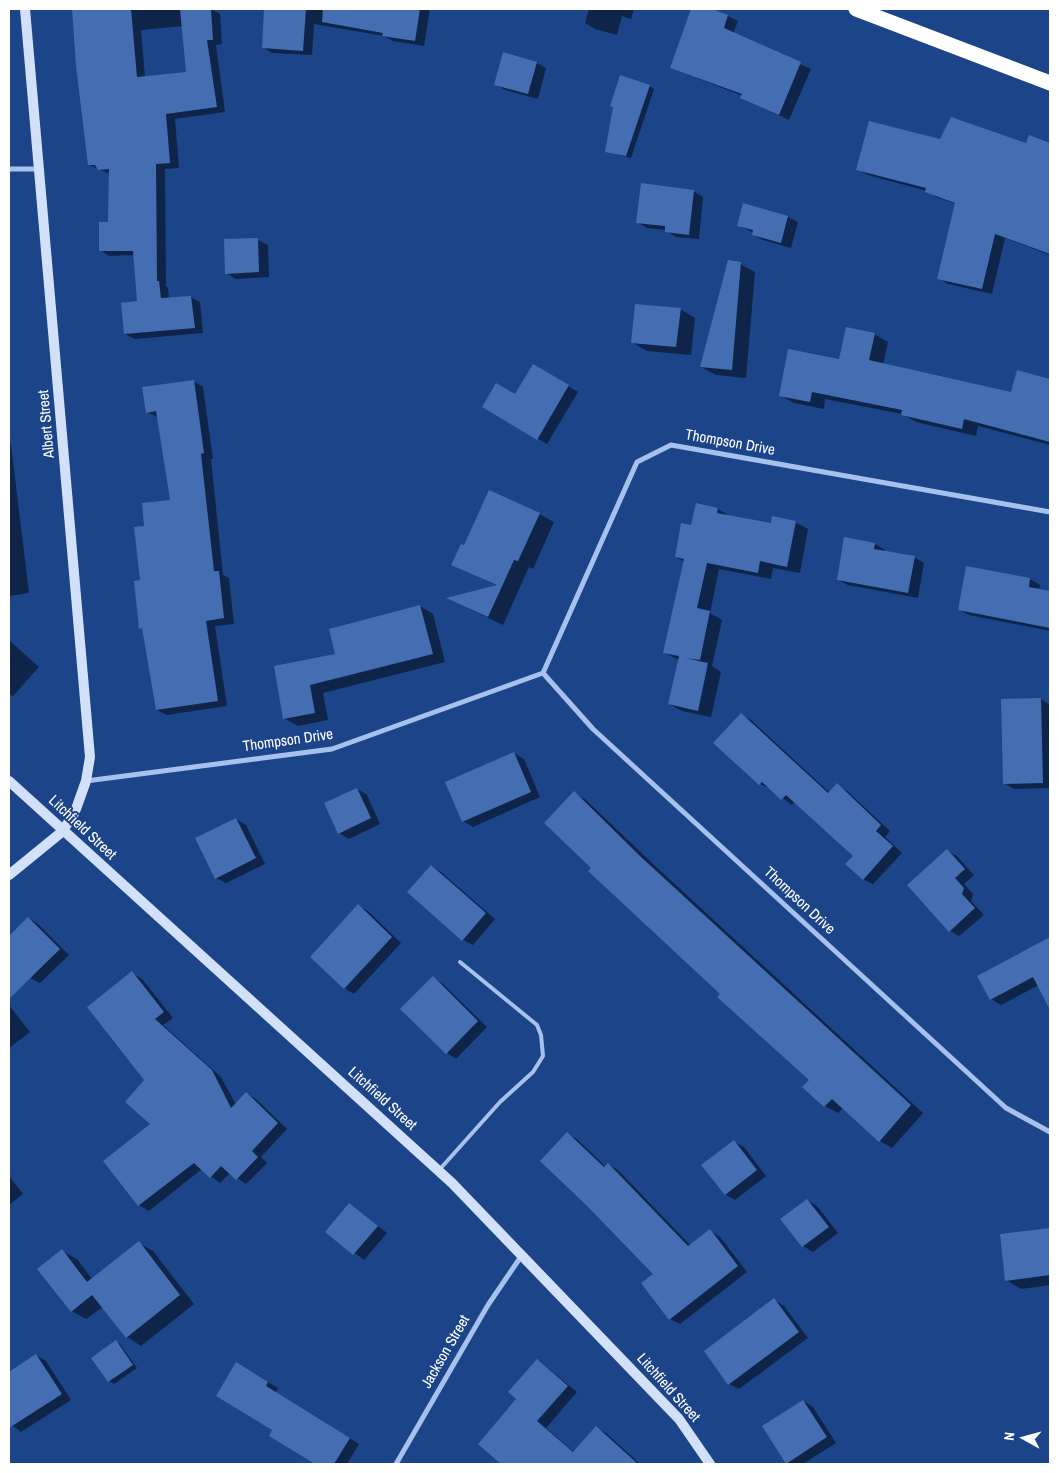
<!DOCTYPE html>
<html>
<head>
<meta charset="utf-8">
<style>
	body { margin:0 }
	#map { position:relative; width:1059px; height:1473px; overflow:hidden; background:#1c4489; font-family:"Archivo Narrow",sans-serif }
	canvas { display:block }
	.frame { position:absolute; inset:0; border:10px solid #fff; pointer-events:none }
	.north { position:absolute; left:999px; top:1413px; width:50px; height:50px; -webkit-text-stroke:4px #1c4489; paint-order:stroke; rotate:277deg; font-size:14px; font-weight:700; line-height:20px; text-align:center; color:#fff }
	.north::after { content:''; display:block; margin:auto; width:18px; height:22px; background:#fff; clip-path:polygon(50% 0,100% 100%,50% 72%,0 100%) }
</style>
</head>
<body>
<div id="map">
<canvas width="1059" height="1473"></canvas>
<div class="frame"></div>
<div class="north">N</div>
</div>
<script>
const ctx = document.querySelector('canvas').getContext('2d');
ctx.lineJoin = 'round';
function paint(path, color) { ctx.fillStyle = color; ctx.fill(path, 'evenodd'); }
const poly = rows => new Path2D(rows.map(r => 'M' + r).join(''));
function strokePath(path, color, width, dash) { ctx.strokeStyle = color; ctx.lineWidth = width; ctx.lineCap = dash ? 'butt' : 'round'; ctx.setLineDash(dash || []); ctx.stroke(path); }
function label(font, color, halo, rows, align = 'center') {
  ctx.font = font + ' "Archivo Narrow",sans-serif'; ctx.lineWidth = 4; ctx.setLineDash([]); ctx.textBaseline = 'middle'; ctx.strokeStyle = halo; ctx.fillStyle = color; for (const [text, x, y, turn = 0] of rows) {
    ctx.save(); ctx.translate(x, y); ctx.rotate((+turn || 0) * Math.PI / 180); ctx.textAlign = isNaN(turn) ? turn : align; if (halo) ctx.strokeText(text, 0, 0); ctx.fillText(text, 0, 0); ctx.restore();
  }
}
paint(poly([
	[73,9,211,9,220,14,222,44,216,45,225,112,175,119,179,168,165,169,166,286,168,288,169,299,191,297,200,302,203,333,135,339,125,334,139,302,135,255,109,256,100,250,109,223,110,174,89,165,77,65],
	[183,26,187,73,145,77,141,30],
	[266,9,430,9,424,46,393,41,384,36,314,24,312,55,272,53,263,47],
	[589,9,634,9,631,19,622,16,617,35,595,29,585,23],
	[692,9,708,9,728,16,738,21,733,34,811,69,789,120,752,103,742,98,743,96,671,68],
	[537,63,546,68,538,99,505,90,496,84],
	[649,86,654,89,631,158,606,151,614,107],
	[1030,137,1050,144,1050,255,1005,238,992,294,948,284,938,278,956,204,936,197,927,191,868,175,858,170,941,141,1027,145],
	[693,191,703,197,699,239,676,237,666,230,647,228,637,222],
	[743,205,788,217,798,222,791,248,763,240,753,235,754,233,738,225],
	[225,240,258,240,268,245,269,277,236,279,226,273],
	[740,264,755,272,746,378,716,375,701,367],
	[680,309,695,318,691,355,647,351,633,343],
	[874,334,888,342,883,365,1012,393,1018,372,1050,380,1050,445,978,426,976,436,916,422,902,414,825,399,824,409,794,403,780,395,840,361],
	[534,366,578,392,547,444,483,407,516,396],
	[193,381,203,387,213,459,211,459,223,575,229,578,234,624,215,626,227,706,167,715,157,710,143,629,140,628,141,581,146,527,171,501,159,418,147,412],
	[9,444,11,445,29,593,9,596],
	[718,509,731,517,772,524,795,522,808,529,800,573,773,568,771,579,719,569,710,613,722,620,712,666,721,672,711,717,682,711,669,704,679,660,665,653,685,562,676,557,692,526],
	[539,514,554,522,533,569,529,567,503,625,449,599,498,586,452,564,465,547],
	[845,539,875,544,885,550,884,552,914,557,924,563,918,598,848,585,838,580],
	[1030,579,1040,585,1039,590,1050,592,1050,631,969,615,959,609],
	[420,606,433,614,445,662,323,693,328,720,298,726,284,718,275,667,337,655],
	[9,640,39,667,13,696,9,694],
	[1041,699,1050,705,1050,788,1014,789,1004,783],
	[741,715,751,720,830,793,837,785,847,791,890,831,885,837,902,853,873,884,863,879,854,856,795,801,792,805,771,789,760,784],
	[514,753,524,759,540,797,473,827,463,821],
	[357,789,367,795,380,824,349,839,339,833],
	[574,793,586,800,653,864,923,1113,892,1148,880,1141,843,1108,838,1113,825,1106,804,1087,811,1080,593,868],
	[236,819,246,825,265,864,226,883,216,878],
	[947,851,957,856,974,875,964,884,973,894,971,901,984,915,959,936,950,931],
	[431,866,441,872,495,919,473,945,463,940,409,892],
	[359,906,368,911,401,943,354,994,344,988],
	[29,918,38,924,69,955,40,983,30,978,9,956,9,938],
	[1050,938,1050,992,1039,985,1001,1005,991,999,979,977],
	[132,973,142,979,173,1018,163,1025,221,1077,236,1105,247,1094,256,1099,287,1129,261,1157,267,1163,246,1184,230,1173,220,1183,202,1169,149,1211,139,1205,105,1161,152,1124],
	[433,978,443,984,487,1027,456,1059,447,1053],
	[9,1005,30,1032,9,1048],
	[567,1134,577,1139,606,1167,608,1164,618,1170,691,1246,710,1231,720,1237,747,1272,680,1324,670,1319,655,1274],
	[734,1142,744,1147,766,1176,735,1200,726,1195],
	[9,1176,23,1194,9,1205],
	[807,1200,817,1206,838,1233,813,1252,803,1246],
	[349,1204,387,1233,364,1260,327,1231],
	[1050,1229,1050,1285,1021,1289,1006,1280,1001,1235],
	[139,1243,153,1251,194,1304,141,1346,127,1337,103,1307,86,1319,72,1311,62,1251,77,1259,92,1279],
	[774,1300,784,1306,808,1338,739,1389,729,1384],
	[116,1342,120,1344,137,1368,114,1384,109,1381,93,1359],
	[36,1355,46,1361,71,1400,21,1432,9,1423,9,1373],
	[538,1360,577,1392,546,1428,574,1452,596,1428,606,1433,640,1464,553,1464,537,1449,524,1464,503,1464,479,1443,518,1398],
	[236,1364,278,1388,275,1393,359,1444,347,1464,317,1464,270,1436,274,1430],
	[803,1401,813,1407,836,1443,803,1464,790,1464,787,1463]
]), '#0007');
paint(poly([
	[72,9,131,9,137,77,186,72,180,9,211,9,213,40,207,40,217,107,166,114,170,163,156,164,157,281,159,281,161,298,191,296,195,328,124,334,121,303,137,301,133,251,99,251,99,222,108,222,109,169,98,170,95,165,88,165,76,66],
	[264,9,306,9,303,51,262,48],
	[323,9,420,9,415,41,382,36,383,33,322,22],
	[691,9,712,9,728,15,724,28,801,62,779,115,740,98,742,94,670,68],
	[503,52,537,62,528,94,494,85],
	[620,75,650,85,626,156,605,152,613,107,610,106],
	[951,117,1026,143,1029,135,1050,143,1050,254,995,234,982,289,937,279,955,203,925,192,926,188,856,170,869,121,940,139],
	[641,183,694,190,689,235,665,232,665,226,636,223],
	[743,203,788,216,781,243,752,235,753,230,737,226],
	[258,238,259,272,225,274,224,239],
	[728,260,741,262,732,370,700,367],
	[635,304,681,308,676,347,631,343],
	[846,327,875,333,869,360,1011,392,1017,370,1050,379,1050,442,964,419,962,429,901,415,902,410,812,392,810,402,779,396,788,349,839,359],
	[533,364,569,385,537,440,482,407,496,383,515,394],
	[194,380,204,453,201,454,214,571,219,571,224,618,206,621,218,701,156,710,142,628,139,629,134,581,140,580,134,527,144,526,142,503,170,500,156,411,146,413,142,387],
	[489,490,540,513,518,561,514,560,488,617,446,598,497,585,451,565,461,544,464,545],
	[696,503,718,508,717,513,771,523,772,516,796,521,787,567,760,561,758,573,707,563,697,608,710,611,700,660,685,658,708,663,698,711,668,704,679,656,663,653,684,559,675,557,681,523,691,525],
	[844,537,875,543,874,549,915,556,908,593,837,580],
	[966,566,1030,578,1029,587,1050,591,1050,628,958,610],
	[420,605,433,654,310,685,315,713,283,719,274,666,335,654,329,629],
	[1041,698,1043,783,1003,784,1001,699],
	[741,713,828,793,837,783,881,825,876,831,893,846,863,880,845,864,853,856,786,795,781,800,762,782,759,785,713,743],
	[514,752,531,792,462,822,445,782],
	[357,788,371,818,338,834,324,803],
	[574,791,640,856,911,1105,879,1142,832,1099,824,1107,802,1087,809,1080,717,997,720,994,588,871,591,868,544,823],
	[236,818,256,858,215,879,195,838],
	[947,849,965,869,955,878,964,888,962,894,975,908,949,932,907,885],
	[431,865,486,913,462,941,407,892],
	[358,904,392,937,344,989,310,957],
	[28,917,60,949,9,999,9,936],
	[1050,937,1050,1010,1033,977,990,1000,977,976],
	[132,971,164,1012,155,1019,212,1070,231,1108,246,1092,278,1123,252,1151,258,1157,236,1180,221,1166,210,1178,194,1163,138,1206,103,1161,150,1124,125,1102,144,1080,87,1007],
	[433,976,478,1021,446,1054,400,1009],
	[567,1132,604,1167,608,1163,688,1246,710,1229,738,1266,669,1320,641,1283,653,1274,586,1205,540,1161],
	[734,1140,757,1170,725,1195,701,1165],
	[807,1199,829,1227,802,1247,780,1219],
	[349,1203,378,1226,353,1255,325,1232],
	[1050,1228,1050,1275,1005,1281,1000,1234],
	[139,1241,180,1295,126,1338,92,1295,71,1312,37,1269,62,1249,87,1282],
	[774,1298,799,1332,728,1385,704,1351],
	[116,1340,133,1365,108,1382,91,1358],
	[36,1354,62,1394,9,1428,9,1372],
	[537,1359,568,1386,537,1421,573,1452,596,1426,638,1464,501,1464,478,1444,516,1399,508,1392],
	[236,1362,268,1382,266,1386,350,1438,334,1464,315,1464,269,1436,272,1430,216,1396],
	[803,1400,827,1437,786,1464,762,1426]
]), '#446db2');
strokePath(poly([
	[440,1169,500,1102,533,1072,543,1056,541,1035,537,1025,460,962]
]), '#a6c1ec', 4);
strokePath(poly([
	[9,169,39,169],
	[1050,512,671,445,637,462,543,673,593,729,1006,1108,1050,1132],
	[86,781,332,749,543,673],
	[396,1464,488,1305,522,1255]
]), '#a6c1ec', 5);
strokePath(poly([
	[9,781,452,1183,679,1419,710,1464],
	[9,875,63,831,76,809,86,781,90,757,25,9]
]), '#d3e0f9', 10);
strokePath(poly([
	[856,9,1050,83]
]), '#fff', 15);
label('15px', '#fff', '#1c4489', [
	["Albert Street",47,424,-95],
	["Thompson Drive",730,443,10],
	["Thompson Drive",288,741,-8],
	["Litchfield Street",82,828,43],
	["Thompson Drive",799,901,43],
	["Litchfield Street",382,1099,42],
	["Jackson Street",446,1352,-60],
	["Litchfield Street",668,1388,48]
]);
</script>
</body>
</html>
